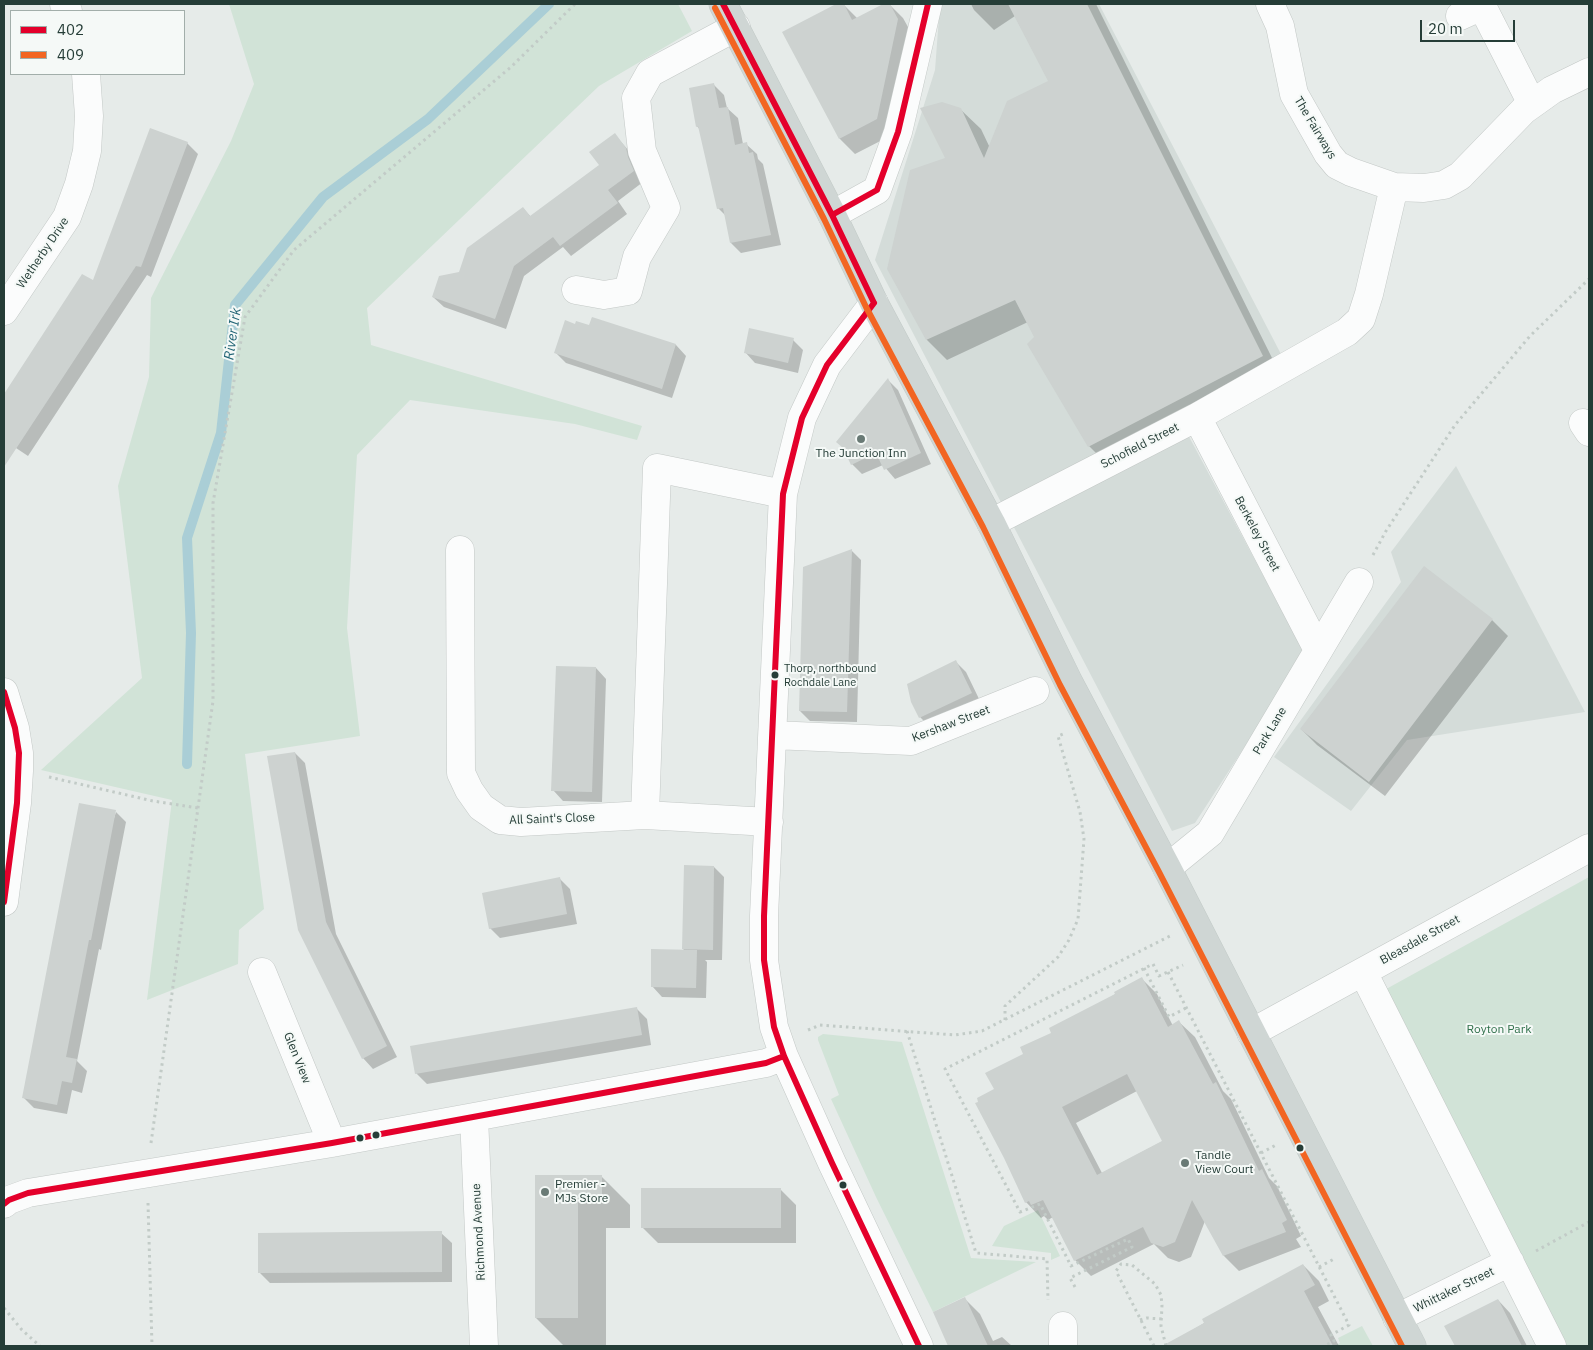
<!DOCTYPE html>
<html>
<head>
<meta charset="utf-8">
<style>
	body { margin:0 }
	#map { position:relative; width:1593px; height:1350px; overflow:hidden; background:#e6ebe9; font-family:"IBM Plex Sans",sans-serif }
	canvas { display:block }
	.frame { position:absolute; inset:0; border:5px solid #253d37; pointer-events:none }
	.legend { position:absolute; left:10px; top:10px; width:175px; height:65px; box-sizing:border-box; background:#f5f9f7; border:1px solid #a2aeaa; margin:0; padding:6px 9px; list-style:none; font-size:15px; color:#253d37 }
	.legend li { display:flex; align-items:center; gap:10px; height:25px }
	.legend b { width:25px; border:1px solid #a2aeaa }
	.scale { position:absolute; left:1420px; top:20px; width:95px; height:22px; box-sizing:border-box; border:2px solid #253d37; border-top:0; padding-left:6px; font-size:15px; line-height:18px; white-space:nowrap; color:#253d37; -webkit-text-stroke:4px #f5f9f7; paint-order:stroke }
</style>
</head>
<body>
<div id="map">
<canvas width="1593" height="1350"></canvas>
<div class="frame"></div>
<ul class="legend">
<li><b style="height:6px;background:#e4002b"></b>402</li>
<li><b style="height:6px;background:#f26522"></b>409</li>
</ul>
<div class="scale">20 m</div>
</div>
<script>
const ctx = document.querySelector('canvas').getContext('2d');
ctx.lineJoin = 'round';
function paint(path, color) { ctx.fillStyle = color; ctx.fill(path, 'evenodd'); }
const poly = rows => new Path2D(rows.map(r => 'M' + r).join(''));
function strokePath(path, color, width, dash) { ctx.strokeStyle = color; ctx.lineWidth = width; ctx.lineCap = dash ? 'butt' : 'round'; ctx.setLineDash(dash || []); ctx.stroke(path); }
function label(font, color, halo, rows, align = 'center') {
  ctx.font = font + ' "IBM Plex Sans",sans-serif'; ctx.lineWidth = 4; ctx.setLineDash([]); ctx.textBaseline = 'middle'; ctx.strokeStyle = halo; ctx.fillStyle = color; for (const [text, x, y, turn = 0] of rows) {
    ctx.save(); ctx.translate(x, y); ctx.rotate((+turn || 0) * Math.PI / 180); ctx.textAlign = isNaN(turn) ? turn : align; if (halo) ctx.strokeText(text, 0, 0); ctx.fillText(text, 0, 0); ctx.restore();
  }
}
paint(poly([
	[940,4,1099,4,1282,356,1178,416,1305,654,1195,823,1172,831,875,260,935,70],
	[1456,466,1585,712,1407,740,1351,811,1274,757,1401,582,1391,552]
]), '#d4dcd9');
paint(poly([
	[229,4,678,4,692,31,599,86,367,308,371,345,642,426,637,440,575,424,410,400,357,455,347,628,360,736,245,754,264,909,239,930,238,964,147,1000,172,800,41,770,142,678,118,486,149,377,151,298,231,141,254,84],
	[1589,877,1589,1346,1559,1346,1379,993],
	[823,1034,902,1042,971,1258,1036,1262,933,1312,876,1197,831,1099,839,1095,818,1040,818,1037],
	[1038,1210,1060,1256,1051,1260,1051,1253,992,1246,1004,1226],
	[1362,1326,1373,1346,1334,1346,1340,1343,1338,1338]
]), '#d1e3d7');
paint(poly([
	[839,4,843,4,858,19,886,4,889,4,903,18,913,36,892,135,855,154,840,139,784,32],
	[971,4,1096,4,1281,376,1109,466,1089,446,1028,322,947,360,927,340,888,269,947,159,960,109,981,129,990,148,1049,81,1015,16,994,30,974,10],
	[714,85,724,95,727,108,738,118,743,144,746,144,757,154,758,159,763,164,781,245,741,253,731,243,726,216,718,208,700,130,697,126],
	[615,135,636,159,643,182,618,201,627,214,571,256,563,247,524,276,506,329,444,307,433,297,460,273,523,208,531,217,600,165],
	[187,143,198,154,151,277,147,275,28,456,4,440,4,397,83,275,93,282],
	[592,318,676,345,686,356,672,398,566,363,556,353,590,327],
	[793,340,803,350,798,373,755,363,745,352],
	[888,380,898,390,931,464,895,479,883,465,862,474,852,464],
	[851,550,861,560,857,722,810,721,800,711],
	[1424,568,1492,620,1508,636,1385,796,1317,745,1301,729],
	[956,662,966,672,981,703,931,728,920,717,913,702],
	[596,668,606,679,602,802,563,801,553,790],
	[295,753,305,763,336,934,397,1057,373,1069,363,1058,300,929],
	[116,812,126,822,101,950,99,949,77,1061,87,1071,82,1093,72,1090,67,1114,34,1108,23,1097],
	[714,867,724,877,722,960,705,960,707,962,706,998,662,997,652,986,685,951,683,949],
	[560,879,570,889,577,924,500,938,490,928],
	[1141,978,1157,994,1173,1026,1179,1022,1195,1037,1223,1091,1231,1099,1269,1178,1277,1186,1301,1236,1296,1239,1301,1247,1239,1271,1224,1256,1205,1221,1191,1257,1179,1262,1168,1258,1154,1244,1091,1276,1075,1260,1053,1217,1048,1220,1044,1216,1041,1218,1026,1202,996,1090,1025,1054,1053,1033],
	[1137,1091,1163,1141,1102,1173,1076,1123],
	[636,1008,647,1019,651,1045,427,1084,416,1073],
	[536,1176,601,1176,630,1205,630,1228,606,1228,606,1346,564,1346,536,1318],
	[781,1190,796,1205,796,1243,658,1243,642,1227],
	[441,1233,452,1243,452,1282,270,1283,260,1273],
	[1303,1265,1319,1281,1329,1301,1318,1307,1339,1346,1174,1346,1172,1342],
	[964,1298,980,1314,993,1341,1002,1337,1012,1346,949,1346,934,1313],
	[1498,1300,1510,1313,1527,1346,1456,1346,1446,1327]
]), '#0003');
strokePath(poly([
	[187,764,191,633,187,538,221,433,235,305,323,197,428,119,549,4]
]), '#aaced6', 10);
paint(poly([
	[836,4,844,4,852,20,883,4,890,4,898,19,877,119,839,139,782,32],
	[1008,4,1087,4,1263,356,1088,447,1027,344,1034,337,1015,300,926,340,887,269,910,170,945,158,920,108,942,102,961,108,984,158,1007,101,1048,81],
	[714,83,719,108,728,107,735,145,747,142,749,153,753,152,771,235,730,243,723,208,717,209,698,126,696,127,689,88],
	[150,128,188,142,141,267,136,266,4,467,4,394,82,274,93,280],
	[615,133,626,148,628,157,634,171,608,190,618,203,560,246,553,237,514,266,495,319,432,297,439,276,459,272,467,248,523,207,530,216,599,165,589,152],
	[592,317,676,344,662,389,554,353,565,320,575,324,576,321,589,325],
	[749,328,794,338,788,363,744,353],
	[888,378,921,453,884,470,876,453,851,465,843,448,836,442],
	[852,549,847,712,799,711,803,567],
	[1424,566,1493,619,1369,782,1300,729],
	[956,660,972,693,919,718,911,702,907,684],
	[556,666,596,667,592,792,551,791],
	[295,752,326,922,387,1046,362,1059,298,930,267,756],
	[79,803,116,810,91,940,89,940,66,1057,77,1059,72,1083,62,1081,57,1105,22,1098],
	[684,865,714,866,713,950,682,949],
	[560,877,567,914,489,929,482,893],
	[651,949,697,950,696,988,651,987],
	[1142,977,1168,1027,1179,1020,1213,1084,1216,1082,1259,1171,1262,1169,1287,1220,1282,1223,1286,1232,1223,1256,1192,1200,1175,1242,1163,1247,1151,1243,1143,1227,1074,1261,1043,1200,1031,1205,1029,1201,1025,1203,1004,1158,975,1103,978,1102,977,1098,994,1089,985,1073,1023,1054,1020,1047,1051,1033,1049,1028,1115,994,1114,992],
	[1127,1074,1162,1141,1097,1175,1062,1107],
	[637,1007,642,1035,415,1074,410,1046],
	[535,1175,602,1175,602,1200,578,1200,578,1318,535,1318],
	[641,1188,781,1188,781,1228,641,1228],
	[442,1231,442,1272,258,1273,258,1233],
	[1303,1264,1315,1285,1304,1291,1333,1346,1162,1346,1204,1323,1202,1319],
	[965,1297,988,1346,948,1346,933,1312],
	[1498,1299,1522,1346,1455,1346,1444,1326]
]), '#cdd2d0');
const minor = poly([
	[64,4,68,11],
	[1270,4,1280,26,1294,94,1328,154,1337,165,1351,172,1394,187,1424,188,1444,185,1460,176,1524,110,1552,90,1589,72],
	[1460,16,1482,6,1532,104],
	[832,215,877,190,898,132,928,4],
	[576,290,604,295,628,291,637,257,666,208,642,151,636,98,650,73,736,27],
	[874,303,827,365,802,418,783,494,764,916,764,960,774,1027,784,1056,832,1163,919,1346],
	[4,311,67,217,79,184,87,151,89,116,86,74],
	[1197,417,1318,650],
	[1583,423,1589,432],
	[991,523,1197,417,1347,332,1361,319,1369,294,1394,187],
	[460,550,461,773,469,790,481,807,500,820,521,822,645,815,769,822],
	[4,692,15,728,19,753,19,771,17,803,4,902],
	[773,735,911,741,1035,691],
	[645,815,657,468,783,494],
	[1167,868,1210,833,1359,582],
	[262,972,332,1143],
	[1363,972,1552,1346],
	[1251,1033,1589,848],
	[474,1117,484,1346],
	[4,1204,9,1200,28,1193,332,1143,474,1117,766,1063,784,1056],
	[1397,1318,1510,1262],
	[1063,1326,1063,1346]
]);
const major = poly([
	[723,4,832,215,874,303,991,523,1068,681,1167,868,1412,1346]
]);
strokePath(minor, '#c3c8c6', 29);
strokePath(major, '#c2cac7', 29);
strokePath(poly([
	[1373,555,1386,531,1455,425,1530,336,1589,279],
	[49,777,153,801,198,808],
	[1144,968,1169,1017,1186,1008],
	[1168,972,1349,1325,1331,1335,1334,1341,1324,1346],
	[1005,1020,1005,1006,1058,957,1069,940,1078,919,1084,839,1080,812,1058,736,1063,734],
	[808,1030,820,1025,955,1035,982,1031,1170,936],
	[907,1031,976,1253,1047,1259,1048,1300],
	[151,1143,213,701,213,503,245,317,294,250,511,67,575,4],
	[1261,1153,1276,1145],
	[148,1203,152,1346],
	[1536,1251,1589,1222],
	[1319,1267,1334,1259],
	[1075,1287,1070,1278,1132,1247,1128,1239,1071,1266,1040,1204,1020,1212,945,1069,1153,964,1159,976,1183,965],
	[4,1308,22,1330,40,1346],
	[1140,1320,1147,1318,1162,1319],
	[1154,1346,1116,1271,1121,1264,1132,1265,1155,1284,1161,1295,1162,1305,1161,1326,1166,1346]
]), '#c2cbc7', 3, [2.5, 4]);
strokePath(minor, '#fbfcfc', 28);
strokePath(major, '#cfd6d4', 28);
strokePath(poly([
	[723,4,832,215,874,303],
	[832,215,877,190,898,132,928,4],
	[874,303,827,365,802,418,783,494,764,916,764,960,774,1027,784,1056,832,1163,919,1346],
	[4,692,15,728,19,753,17,803,4,902],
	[4,1204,9,1200,28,1193,332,1143,766,1063,784,1056]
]), '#e4002b', 6);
strokePath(poly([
	[715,8,824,219,866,307,983,527,1060,685,1159,872,1402,1346]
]), '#f26522', 6);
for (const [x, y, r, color] of [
	[861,439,5,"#697a75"],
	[775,675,4.5,"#253d37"],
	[376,1135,4.5,"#253d37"],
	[360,1138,4.5,"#253d37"],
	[1300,1148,4.5,"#253d37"],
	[1185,1163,5,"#697a75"],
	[843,1185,4.5,"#253d37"],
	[545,1192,5,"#697a75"]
]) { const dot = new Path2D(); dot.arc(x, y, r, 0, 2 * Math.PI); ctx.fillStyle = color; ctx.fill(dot); strokePath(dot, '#f5f9f7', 2); }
label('11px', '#253d37', '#f5f9f7', [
	["Thorp, northbound",784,669],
	["Rochdale Lane",784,683]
], 'left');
label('12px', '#253d37', '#f5f9f7', [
	["The Fairways",1315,128,59],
	["Wetherby Drive",43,253,-56],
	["Schofield Street",1140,446,-27],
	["Berkeley Street",1257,534,62],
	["Kershaw Street",951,724,-21],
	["Park Lane",1270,731,-59],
	["All Saint's Close",552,819,-2],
	["Bleasdale Street",1420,940,-29],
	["Glen View",297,1058,68],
	["Richmond Avenue",479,1232,-93],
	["Whittaker Street",1454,1290,-26]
]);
label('12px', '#253d37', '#f5f9f7', [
	["The Junction Inn",861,454,"center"],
	["Tandle",1195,1156],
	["View Court",1195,1170],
	["Premier -",555,1185],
	["MJs Store",555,1199]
], 'left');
label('12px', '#31714c', '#f5f9f7', [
	["Royton Park",1499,1030]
]);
label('italic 14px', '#226575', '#f5f9f7', [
	["River Irk",233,334,-82]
]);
</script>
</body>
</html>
